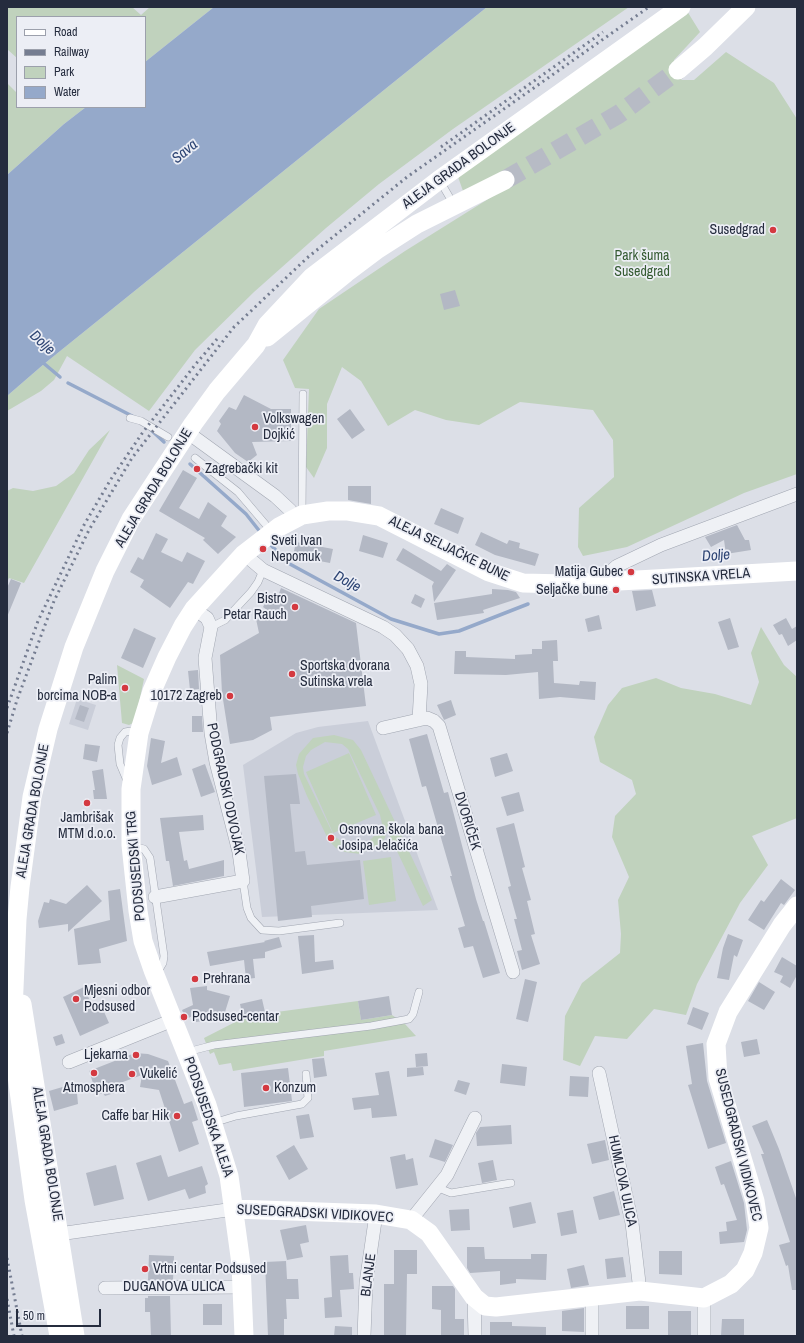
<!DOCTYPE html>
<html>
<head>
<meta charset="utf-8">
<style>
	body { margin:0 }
	#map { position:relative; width:804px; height:1343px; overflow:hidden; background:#dcdfe7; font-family:"Archivo Narrow",sans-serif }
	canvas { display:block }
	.frame { position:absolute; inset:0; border:8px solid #252c3e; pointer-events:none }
	.legend { position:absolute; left:16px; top:16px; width:130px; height:92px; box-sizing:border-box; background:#eceef5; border:1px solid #9ca0ac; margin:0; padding:5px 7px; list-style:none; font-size:12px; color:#252c3e }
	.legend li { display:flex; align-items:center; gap:8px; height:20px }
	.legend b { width:20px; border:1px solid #9ca0ac }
	.scale { position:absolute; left:16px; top:1309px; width:85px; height:18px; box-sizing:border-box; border:2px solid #252c3e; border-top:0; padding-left:5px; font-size:12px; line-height:14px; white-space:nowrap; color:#252c3e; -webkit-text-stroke:3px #eceef5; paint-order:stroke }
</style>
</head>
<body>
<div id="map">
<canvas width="804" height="1343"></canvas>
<div class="frame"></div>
<ul class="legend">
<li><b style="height:5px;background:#fff"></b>Road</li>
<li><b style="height:5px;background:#757d91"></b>Railway</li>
<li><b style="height:11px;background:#c0d2bd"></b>Park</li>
<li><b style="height:11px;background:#95a9ca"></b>Water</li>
</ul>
<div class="scale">50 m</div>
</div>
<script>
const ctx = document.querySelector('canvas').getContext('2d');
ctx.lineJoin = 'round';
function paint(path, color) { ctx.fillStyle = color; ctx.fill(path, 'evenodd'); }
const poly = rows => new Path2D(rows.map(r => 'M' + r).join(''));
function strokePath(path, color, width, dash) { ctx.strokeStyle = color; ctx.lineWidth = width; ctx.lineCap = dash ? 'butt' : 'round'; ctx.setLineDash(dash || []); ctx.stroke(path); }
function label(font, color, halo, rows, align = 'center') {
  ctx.font = font + ' "Archivo Narrow",sans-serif'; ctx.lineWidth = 3.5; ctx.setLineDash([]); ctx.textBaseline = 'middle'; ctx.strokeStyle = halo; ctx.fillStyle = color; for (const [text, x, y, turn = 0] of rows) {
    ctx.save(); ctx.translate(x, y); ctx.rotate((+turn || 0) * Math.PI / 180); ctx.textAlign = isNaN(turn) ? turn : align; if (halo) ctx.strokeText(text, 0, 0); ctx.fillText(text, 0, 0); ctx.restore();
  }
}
paint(poly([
	[77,699,96,705,88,730,69,724],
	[368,721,438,910,262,917,243,765,296,733,318,727]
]), '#caced9');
paint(poly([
	[7,7,132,7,141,15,150,7,214,7,145,62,145,17,17,17,17,58,7,49],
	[487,7,629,7,453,129,379,184,326,228,254,292,195,350,149,411,67,356,54,380,41,391,7,411,7,396,44,364],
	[687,11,700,32,674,60,673,71,682,80,694,80,726,52,774,83,797,119,797,474,744,493,627,547,583,556,578,547,579,508,614,477,613,440,593,410,520,402,479,425,446,420,415,410,388,426,361,381,342,367,327,404,327,448,314,478,306,467,309,389,295,388,283,360,319,309,405,251,509,186,463,191,457,174],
	[7,83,17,93,17,107,86,107,64,124,7,175],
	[110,430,24,583,9,578,7,582,7,491,13,488,33,491,56,486,74,473,89,450],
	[761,627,784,665,797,677,797,818,752,836,768,865,740,903,697,984,686,1015,654,1009,627,1039,595,1036,580,1066,563,1060,565,1016,582,983,620,953,621,934,618,900,629,877,612,837,615,816,636,794,632,780,600,762,594,737,608,705,622,688,656,678,681,688,715,694,751,705,759,682,751,653],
	[117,665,144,679,135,722,129,725,122,723],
	[334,735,353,740,361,750,432,900,423,906,387,830,385,838,380,844,360,854,345,852,336,848,329,841,307,796,298,774,296,765,299,754,313,738],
	[325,742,342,744,348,749,380,815,382,824,378,832,365,845,357,848,348,846,334,836,304,774,303,767,306,756,311,750],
	[349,753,376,815,333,833,306,772],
	[391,857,396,901,369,905,363,861],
	[358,1001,361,1020,392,1015,405,1024,416,1036,324,1051,324,1056,233,1071,231,1063,219,1065,214,1052,210,1054,204,1038,247,1016]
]), '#c0d2bd');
paint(poly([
	[214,7,487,7,44,364,7,396,7,175,64,124,86,107,145,107,145,62]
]), '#95a9ca');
strokePath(poly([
	[41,361,60,377],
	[68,383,136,418],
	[150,429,164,442],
	[190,464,246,514,261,533],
	[268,542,288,563,391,619,439,634,459,631,528,604]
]), '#95a9ca', 3.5);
paint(poly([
	[455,290,460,306,444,310,440,294],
	[244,395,271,409,291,409,291,441,252,442,257,455,248,462,235,453,217,431,221,424,219,421,229,407,236,410],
	[350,409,365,430,352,439,337,419],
	[183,470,197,478,179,508,199,519,208,502,227,516,221,526,236,537,218,554,203,540,205,538,159,511],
	[348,486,371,486,371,504,348,500],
	[441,508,464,518,458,534,434,524],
	[737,525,745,540,749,540,751,550,726,554,724,540,711,547,705,537],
	[481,532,507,544,509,540,520,543,519,548,539,554,535,566,495,555,475,545],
	[156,533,168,539,161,552,182,562,187,552,205,561,193,584,188,582,170,608,140,587,144,580,130,572,138,557,143,560],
	[363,535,388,543,383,558,359,551],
	[296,542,333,549,330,563,293,556],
	[403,548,441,571,447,564,456,570,434,602,432,586,434,582,396,560],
	[11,579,21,583,7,617,7,588],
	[281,588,356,623,366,706,270,717,272,730,253,740,230,744,222,693,220,655,259,633,256,619,271,613,263,607,268,598,276,601],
	[492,589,508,590,516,592,520,598,483,610,484,613,437,620,434,603,492,594],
	[652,590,656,606,636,611,632,591],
	[415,594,425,599,421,608,411,603],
	[599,615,602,629,588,632,585,619],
	[730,618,739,647,728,650,718,622],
	[786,618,792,629,797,626,797,640,788,646,782,634,779,635,773,625],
	[134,628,156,638,143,668,121,658],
	[557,640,558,661,553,661,554,683,579,685,580,681,596,682,595,700,560,697,539,699,538,672,506,675,454,674,455,651,466,651,466,657,515,659,515,655,532,654,532,649,542,649,542,641],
	[198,670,199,689,190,690,188,671],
	[451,700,456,715,444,720,437,705],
	[80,705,89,708,84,722,75,719],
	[192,716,202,716,203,732,192,732],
	[427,734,444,793,448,792,476,899,483,921,484,921,500,973,483,978,473,946,464,948,458,928,465,926,450,876,452,876,426,786,422,787,409,739],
	[151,738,165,741,161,763,177,757,182,775,152,785,147,766],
	[85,744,100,746,97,762,83,759],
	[507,753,513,771,495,777,490,758],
	[205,764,215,792,201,797,192,769],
	[103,769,107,799,94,799,93,790,95,790,92,771],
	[296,774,300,804,290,804,295,852,305,851,307,865,360,860,364,899,311,906,312,917,278,921,264,776],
	[519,792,524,811,507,816,501,797],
	[203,815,204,830,179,832,184,861,187,860,189,869,224,860,224,876,173,886,169,861,166,861,160,818],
	[514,823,525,867,522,868,531,900,527,901,535,934,531,935,540,964,522,970,517,951,522,950,514,919,517,919,508,887,511,886,496,828],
	[781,879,795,890,784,905,781,903,764,930,748,920,761,900,764,902],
	[87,885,102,901,68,932,68,924,39,928,38,921,44,902,49,903,50,899,66,904],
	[120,889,127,941,99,949,101,963,78,965,74,929,110,920,108,891],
	[728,934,743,940,737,957,734,955,729,980,717,978,723,948],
	[314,935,315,962,333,960,334,969,302,974,298,936],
	[279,937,282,947,265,952,265,958,253,959,255,978,246,979,244,960,210,966,207,952,265,942,264,941],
	[782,957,797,966,797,975,790,988,780,982,783,976,774,972],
	[525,979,537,982,528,1022,516,1019],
	[759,982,775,992,764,1010,748,1001],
	[207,986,207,990,230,996,225,1012,216,1018,208,1020,196,1022,195,1015,186,1019,182,1010,193,1005,190,988],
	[84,987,93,1008,101,1005,109,1023,80,1036,63,997],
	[389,996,392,1015,361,1020,358,1001],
	[262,999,265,1012,243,1018,240,1004],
	[693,1007,709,1013,702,1030,687,1024],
	[62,1034,65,1043,56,1046,53,1037],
	[757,1039,760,1054,744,1057,741,1042],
	[703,1043,707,1081,726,1143,708,1149,688,1085,692,1084,686,1046],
	[135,1053,148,1054,168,1061,184,1104,192,1101,198,1120,192,1122,199,1144,179,1152,159,1090,140,1087,142,1075,120,1083,121,1086,116,1088,117,1092,105,1096,103,1093,97,1095,89,1071],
	[427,1053,428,1066,416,1067,415,1054],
	[324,1058,327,1076,314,1078,312,1059],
	[502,1064,527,1067,525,1086,500,1083],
	[423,1067,424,1075,407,1077,407,1068],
	[288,1068,292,1101,244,1107,241,1073],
	[389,1071,397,1116,372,1118,371,1108,354,1110,352,1098,379,1095,375,1073],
	[570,1076,589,1077,588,1097,569,1096],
	[458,1080,470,1083,466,1095,454,1091],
	[76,1083,78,1104,54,1111,49,1091],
	[309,1114,314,1137,300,1139,296,1116],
	[767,1120,779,1149,797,1201,797,1290,792,1290,788,1265,786,1266,779,1245,790,1242,761,1154,764,1154,752,1126],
	[511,1125,512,1144,477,1146,476,1133,480,1127],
	[435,1139,453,1145,445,1162,429,1157],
	[605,1140,609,1160,592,1164,587,1144],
	[294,1145,308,1169,289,1180,276,1156],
	[405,1154,406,1160,413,1158,418,1185,396,1189,390,1157],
	[161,1155,168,1177,202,1166,208,1184,205,1186,206,1193,189,1199,185,1189,148,1201,136,1163],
	[493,1160,497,1180,482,1183,478,1163],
	[731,1161,744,1203,747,1230,744,1242,720,1244,719,1232,727,1231,726,1222,737,1220,724,1184,721,1185,715,1167],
	[116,1165,124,1199,94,1206,86,1173],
	[614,1191,620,1215,599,1220,593,1197],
	[531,1202,536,1223,513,1228,509,1207],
	[469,1209,470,1230,451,1231,449,1210],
	[573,1210,577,1233,561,1236,557,1213],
	[306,1225,309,1242,300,1244,303,1257,287,1260,280,1230],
	[467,1247,484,1247,485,1259,531,1259,531,1254,547,1254,546,1280,516,1279,516,1283,500,1285,500,1271,470,1273,467,1268],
	[394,1250,417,1250,417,1274,407,1274,406,1336,384,1336,384,1284,394,1284],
	[659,1251,682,1251,682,1275,659,1274],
	[149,1255,174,1256,173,1280,148,1280],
	[348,1255,349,1273,353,1273,354,1289,340,1290,342,1317,325,1318,324,1298,332,1297,330,1256],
	[623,1257,626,1277,607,1279,605,1259],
	[286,1261,287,1279,298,1279,299,1299,286,1299,287,1319,284,1319,284,1336,268,1336,265,1262],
	[584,1265,589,1285,571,1288,567,1269],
	[432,1286,453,1286,455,1289,455,1319,464,1319,464,1336,441,1336,441,1310,432,1309],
	[148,1296,170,1296,171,1336,151,1336,150,1312,145,1312,145,1298,148,1298],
	[203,1304,222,1304,222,1325,203,1325],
	[626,1306,649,1306,649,1329,626,1329],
	[584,1308,584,1332,562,1331,562,1311],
	[668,1311,691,1311,691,1335,668,1335],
	[722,1319,744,1319,744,1336,721,1336],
	[490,1322,512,1322,512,1326,546,1327,546,1336,490,1336],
	[335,1326,352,1327,352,1336,334,1336]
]), '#b3b8c4');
strokePath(poly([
	[505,180,619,114,678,70]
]), '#b7bbc5', 19, [19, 10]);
const lane = poly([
	[440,181,454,205],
	[130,418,141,421,168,437],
	[195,458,238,492,272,532],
	[302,514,303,394],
	[211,627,225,620,251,592,258,582,263,570],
	[128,783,120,764,118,745,120,738,125,732,131,731,139,733],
	[133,846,144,849,150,858,164,956,163,963,160,968,155,969],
	[243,881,247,908,251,918,262,930,279,931,340,923],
	[187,1052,214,1045,371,1026,409,1019,413,1014,419,992],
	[213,1123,236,1116,302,1104,308,1098,306,1074],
	[436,1187,451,1193,511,1183]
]);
const street = poly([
	[187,432,275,496,290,510,295,518],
	[244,554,263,570,383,627,395,635,408,649,417,666,421,684,419,720],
	[604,582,609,573,617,566,661,545,797,494],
	[383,728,427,718,434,721,439,726,513,972],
	[155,897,243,881,239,852,216,762,211,733,205,658,211,627,207,618,194,609],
	[69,1062,173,1020],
	[599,1073,632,1223,640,1291],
	[411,1220,447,1175,475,1118],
	[52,1235,234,1209],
	[105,1288,243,1287],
	[474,1297,475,1336],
	[704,1298,704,1336],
	[364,1336,366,1283,376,1214],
	[592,1336,592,1295]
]);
strokePath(lane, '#a1a6b1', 8);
strokePath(street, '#a1a6b1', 14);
strokePath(lane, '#eff1f5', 7);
strokePath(street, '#eff1f5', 13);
strokePath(poly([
	[678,70,705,47,746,7],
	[267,337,346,273,378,249,417,224,505,180],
	[22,1004,75,1336],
	[234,1209,376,1214,411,1220,429,1233,474,1297,485,1306,496,1307,640,1291,704,1298,731,1284,745,1270,753,1253,759,1228,755,1201,718,1078,716,1044,728,1012,782,925,797,906],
	[59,1336,34,1200,14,1054,13,1011,17,919,20,887,32,797,48,729,74,647,105,571,131,519,193,424,217,391,256,345,267,325,312,277,439,180,681,7],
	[244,1336,241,1264,229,1176,207,1105,153,970,143,941,138,911,131,845,131,789,139,733,152,691,167,657,183,626,194,609,244,554,279,527,302,515,328,511,348,511,379,516,489,572,523,583,566,584,797,571]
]), '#fff', 19);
strokePath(poly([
	[441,147,603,32],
	[7,708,38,621,84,525,111,479,143,432,195,365,217,339],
	[7,733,17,700,54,601,89,530,132,458,234,327,307,258,407,177,649,7],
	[7,1258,22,1336],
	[7,1299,14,1336]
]), '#757d91', 3, [2, 4]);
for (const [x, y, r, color] of [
	[773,230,4,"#d43940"],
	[255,427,4,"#d43940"],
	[197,469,4,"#d43940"],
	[263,549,4,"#d43940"],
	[631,572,4,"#d43940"],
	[616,590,4,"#d43940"],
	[295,607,4,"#d43940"],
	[292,674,4,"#d43940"],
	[125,688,4,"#d43940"],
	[230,696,4,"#d43940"],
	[87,803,4,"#d43940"],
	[331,838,4,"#d43940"],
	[195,979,4,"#d43940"],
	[76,999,4,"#d43940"],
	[184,1017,4,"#d43940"],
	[136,1055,4,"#d43940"],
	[94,1073,4,"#d43940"],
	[132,1074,4,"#d43940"],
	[266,1088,4,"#d43940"],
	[177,1116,4,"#d43940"],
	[145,1269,4,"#d43940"]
]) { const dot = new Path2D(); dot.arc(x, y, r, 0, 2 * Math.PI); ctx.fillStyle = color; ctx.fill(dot); strokePath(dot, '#eceef5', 1.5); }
label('14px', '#252c3e', '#eceef5', [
	["ALEJA GRADA BOLONJE",459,166,-36],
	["ALEJA GRADA BOLONJE",154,488,-59],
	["ALEJA SELJAČKE BUNE",449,549,26],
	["SUTINSKA VRELA",701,577,-4],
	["PODGRADSKI ODVOJAK",225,789,78],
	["ALEJA GRADA BOLONJE",33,811,-80],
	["DVORIČEK",467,821,73],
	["PODSUSEDSKI TRG",136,866,-95],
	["PODSUSEDSKA ALEJA",208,1117,71],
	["SUSEDGRADSKI VIDIKOVEC",738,1145,76],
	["ALEJA GRADA BOLONJE",47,1154,81],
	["HUMLOVA ULICA",622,1181,78],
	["SUSEDGRADSKI VIDIKOVEC",315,1214,3],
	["BLANJE",369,1275,-83],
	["DUGANOVA ULICA",174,1287]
]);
label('14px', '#252c3e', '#eceef5', [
	["Susedgrad",765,230,"right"],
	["Volkswagen",263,419],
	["Dojkić",263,435],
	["Zagrebački kit",205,469],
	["Sveti Ivan",271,541],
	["Nepomuk",271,557],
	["Matija Gubec",623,572,"right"],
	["Seljačke bune",608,590,"right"],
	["Bistro",287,599,"right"],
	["Petar Rauch",287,615,"right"],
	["Sportska dvorana",300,666],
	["Sutinska vrela",300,682],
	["Palim",117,680,"right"],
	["borcima NOB-a",117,696,"right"],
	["10172 Zagreb",222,696,"right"],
	["Jambrišak",87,818,"center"],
	["MTM d.o.o.",87,834,"center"],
	["Osnovna škola bana",339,830],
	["Josipa Jelačića",339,846],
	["Prehrana",203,979],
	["Mjesni odbor",84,991],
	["Podsused",84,1007],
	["Podsused-centar",192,1017],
	["Ljekarna",128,1055,"right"],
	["Vukelić",140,1074],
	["Atmosphera",94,1088,"center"],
	["Konzum",274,1088],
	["Caffe bar Hik",169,1116,"right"],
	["Vrtni centar Podsused",153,1269]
], 'left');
label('14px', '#355b32', '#eceef5', [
	["Park šuma",642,256],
	["Susedgrad",642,272]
]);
label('italic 15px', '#2e4574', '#eceef5', [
	["Sava",185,152,-39],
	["Dolje",42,343,43],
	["Dolje",716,556,-4],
	["Dolje",347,582,28]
]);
</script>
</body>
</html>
